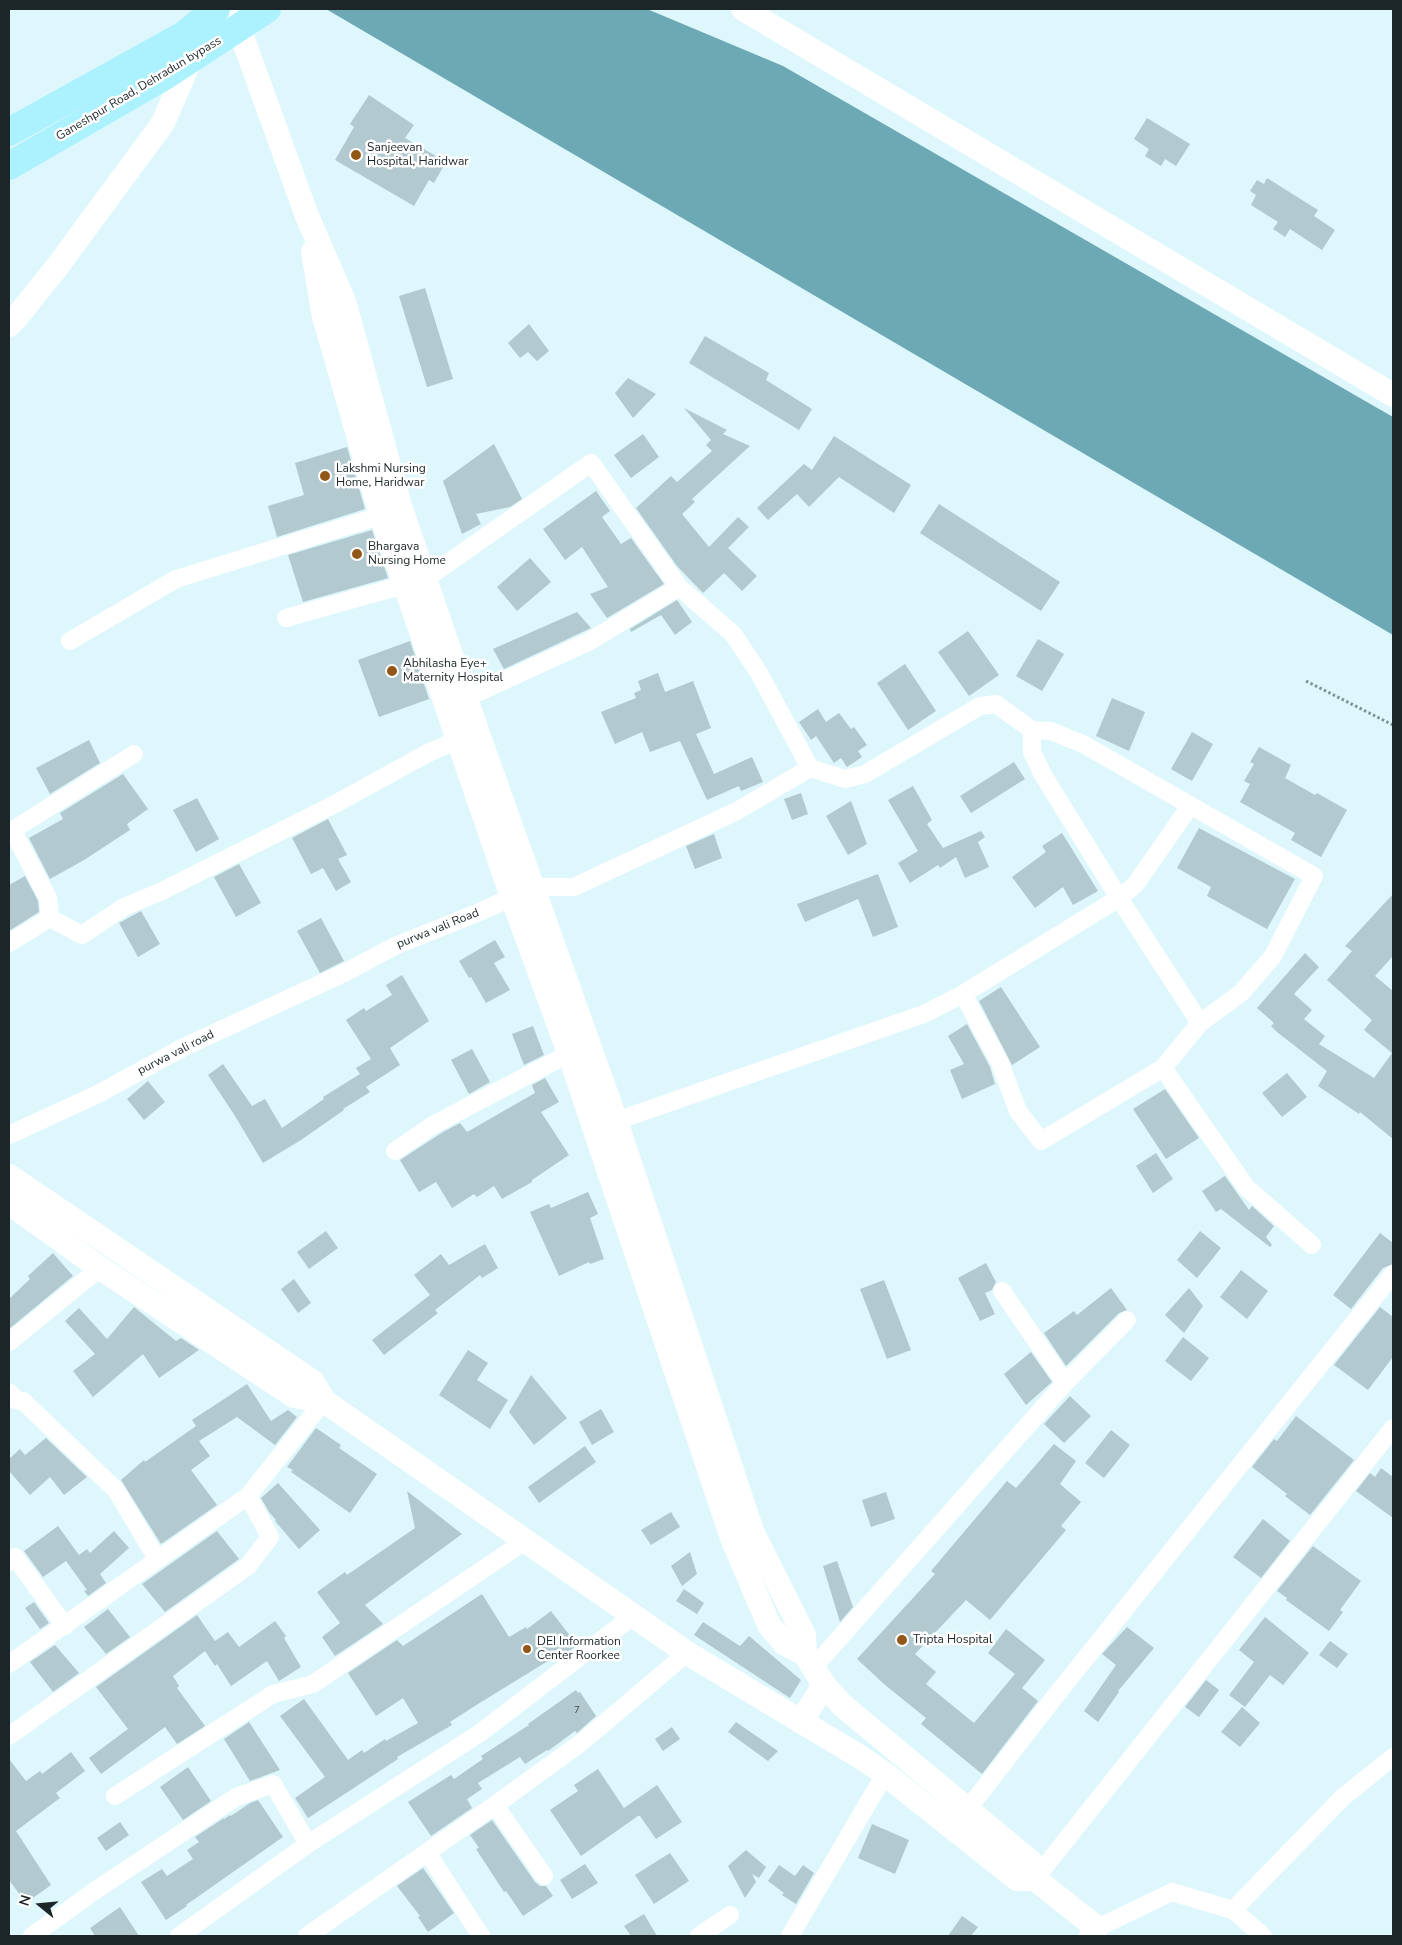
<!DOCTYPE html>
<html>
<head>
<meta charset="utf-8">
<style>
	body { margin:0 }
	#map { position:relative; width:1402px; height:1945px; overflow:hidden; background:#ddf7fc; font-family:"Nunito Sans",sans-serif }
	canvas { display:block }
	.frame { position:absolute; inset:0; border:10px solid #1c2628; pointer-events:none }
	.north { position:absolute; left:15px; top:1880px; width:50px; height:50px; -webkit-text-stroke:4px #fff; paint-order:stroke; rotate:287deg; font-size:14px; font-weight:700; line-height:20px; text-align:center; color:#1c2628 }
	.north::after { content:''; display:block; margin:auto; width:18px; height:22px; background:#1c2628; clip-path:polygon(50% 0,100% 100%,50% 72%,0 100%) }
</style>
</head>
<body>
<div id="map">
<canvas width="1402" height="1945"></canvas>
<div class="frame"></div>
<div class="north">N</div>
</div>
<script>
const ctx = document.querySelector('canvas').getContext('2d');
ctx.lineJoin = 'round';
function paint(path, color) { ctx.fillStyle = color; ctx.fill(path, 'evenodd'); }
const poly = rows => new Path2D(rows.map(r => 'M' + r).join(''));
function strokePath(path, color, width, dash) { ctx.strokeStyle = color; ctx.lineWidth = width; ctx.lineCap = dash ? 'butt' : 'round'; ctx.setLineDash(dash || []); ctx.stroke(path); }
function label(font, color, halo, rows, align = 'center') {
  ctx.font = font + ' "Nunito Sans",sans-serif'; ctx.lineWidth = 5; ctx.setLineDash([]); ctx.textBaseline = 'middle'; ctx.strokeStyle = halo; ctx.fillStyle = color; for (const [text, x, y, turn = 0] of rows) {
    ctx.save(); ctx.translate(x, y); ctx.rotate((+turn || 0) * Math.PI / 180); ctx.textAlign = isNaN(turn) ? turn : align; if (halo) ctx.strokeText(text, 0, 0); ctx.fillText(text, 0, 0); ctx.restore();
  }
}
paint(poly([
	[326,9,647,9,783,66,1393,417,1393,635]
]), '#6da9b5');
paint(poly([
	[369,95,414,125,405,138,446,162,434,183,429,180,414,206,335,160,354,127,350,124],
	[1147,118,1190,144,1176,166,1165,159,1161,166,1145,156,1149,149,1134,139],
	[1267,178,1318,210,1314,216,1335,230,1322,250,1290,229,1285,237,1273,229,1278,222,1251,205,1256,195,1250,191,1257,180,1264,184],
	[425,288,453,379,427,387,399,296],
	[529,324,549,351,537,361,528,352,520,358,508,343],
	[705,336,769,373,766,380,812,409,799,430,689,363],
	[628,378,656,394,633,418,615,393],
	[684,408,727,430,723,434,750,446,692,499,695,502,682,514,709,547,738,517,749,527,728,548,757,576,742,591,724,573,703,593,677,566,636,508,671,476,677,482,712,451,706,445,711,440],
	[643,434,659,457,631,478,614,455],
	[834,436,911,485,894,513,839,477,809,507,797,494,768,520,757,508,804,464,812,470],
	[494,444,522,499,510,507,476,514,481,524,462,534,443,481],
	[347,447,365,509,277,537,268,506,304,495,295,463],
	[596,491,610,511,602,517,621,544,631,538,664,584,607,618,590,594,608,587,582,547,565,560,543,529],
	[939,504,1060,582,1041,611,920,533],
	[372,530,388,578,303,602,288,555],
	[530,558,551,582,517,611,497,587],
	[677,600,692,622,675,635,661,615,631,632,630,629],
	[577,612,591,628,504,669,493,649],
	[968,631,999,675,969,696,938,652],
	[1038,639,1064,654,1042,691,1016,676],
	[410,641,429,699,379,717,358,660],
	[905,664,936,711,908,730,877,683],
	[658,673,665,692,693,681,711,728,696,734,714,774,752,757,763,782,741,791,739,786,707,800,680,741,650,752,642,732,615,744,601,712,636,698,634,693,641,690,638,681],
	[1112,698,1145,712,1129,751,1096,736],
	[818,709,826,722,839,713,851,729,854,727,867,745,858,751,862,757,847,767,841,758,834,763,816,736,811,740,799,722],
	[1192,732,1213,744,1192,781,1171,769],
	[89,740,100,763,50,794,36,768],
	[1259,747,1291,765,1285,778,1315,795,1317,793,1347,810,1321,857,1291,840,1295,833,1240,802,1250,784,1244,781,1254,764,1250,762],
	[1014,762,1025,779,971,813,960,796],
	[123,774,148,809,127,824,130,830,84,860,50,879,29,838,63,819,60,813],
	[913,786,932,820,927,824,943,848,981,831,985,837,978,842,989,867,965,878,956,857,940,868,938,865,910,883,898,863,918,851,888,800],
	[801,793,808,814,792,820,784,799],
	[197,798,219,839,196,852,173,810],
	[851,801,867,844,848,855,826,816],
	[328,819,347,855,338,859,351,882,336,891,323,868,311,874,292,838],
	[1199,828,1295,879,1267,929,1207,896,1211,887,1177,868],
	[1062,833,1098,891,1073,905,1063,887,1035,908,1012,877,1046,852,1042,846],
	[714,834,722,858,695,869,686,846],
	[239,864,261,903,236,917,214,877],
	[878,874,898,927,873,937,858,899,805,922,797,904],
	[25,876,38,901,39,912,9,931,9,885],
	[1393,894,1393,956,1375,976,1393,991,1393,1139,1360,1112,1359,1114,1318,1086,1327,1071,1277,1032,1271,1026,1274,1023,1257,1008,1305,953,1319,967,1294,994,1312,1010,1304,1019,1325,1036,1319,1044,1374,1078,1392,1053,1364,1030,1372,1020,1327,980,1352,951,1345,946],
	[141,911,160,944,138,957,119,923],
	[321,918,344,961,320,973,297,931],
	[495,940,505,957,494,963,510,990,486,1003,471,977,469,978,459,961],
	[402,975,429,1021,390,1048,400,1065,366,1087,370,1092,343,1109,344,1110,301,1140,263,1163,235,1116,208,1075,223,1064,252,1106,265,1099,282,1128,324,1099,323,1097,360,1074,356,1068,371,1059,346,1020,364,1008,366,1011,392,995,386,985],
	[1001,987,1040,1047,1012,1065,979,1001],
	[967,1024,990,1067,995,1084,962,1099,950,1070,964,1064,948,1036],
	[533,1026,544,1055,524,1065,512,1034],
	[472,1049,490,1082,469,1094,451,1060],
	[1287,1073,1307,1097,1282,1117,1262,1093],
	[545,1078,559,1102,541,1112,569,1155,532,1180,532,1182,502,1199,494,1186,477,1197,474,1194,452,1208,436,1182,419,1192,400,1160,443,1132,460,1123,467,1132,535,1093,532,1085],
	[148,1081,165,1102,144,1120,127,1099],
	[1165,1089,1199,1138,1166,1159,1133,1109],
	[1156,1153,1173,1179,1153,1193,1136,1166],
	[1225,1176,1249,1210,1252,1206,1274,1226,1266,1237,1272,1245,1270,1247,1221,1209,1216,1212,1202,1191],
	[588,1192,598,1214,590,1218,604,1259,590,1264,589,1262,559,1276,530,1212,549,1204,551,1208],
	[326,1231,338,1248,309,1269,297,1252],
	[1200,1231,1221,1248,1197,1278,1177,1260],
	[1380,1233,1393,1243,1393,1264,1383,1268,1351,1309,1333,1295],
	[485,1244,498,1268,482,1278,480,1275,435,1310,438,1313,384,1355,372,1340,430,1295,414,1275,441,1254,449,1265],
	[53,1253,73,1276,9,1329,9,1299,30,1279,28,1276],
	[986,1263,996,1282,992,1290,985,1293,995,1314,980,1321,958,1278],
	[1241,1270,1268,1291,1247,1319,1220,1297],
	[294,1279,311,1303,298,1313,281,1289],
	[884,1280,911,1350,887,1359,860,1289],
	[1111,1288,1127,1310,1119,1313,1066,1366,1044,1333,1074,1311,1077,1315],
	[1189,1288,1203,1306,1184,1333,1165,1315],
	[134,1307,176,1341,181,1338,199,1350,159,1378,143,1354,93,1397,73,1371,95,1354,65,1321,79,1308,107,1339],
	[1380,1307,1393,1317,1393,1357,1368,1390,1334,1365],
	[1183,1337,1209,1358,1191,1381,1165,1361],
	[468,1350,488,1363,477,1380,508,1400,490,1429,439,1395],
	[1031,1352,1052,1382,1026,1405,1004,1374],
	[531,1375,567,1418,534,1445,509,1412],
	[247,1384,271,1421,288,1410,297,1417,275,1445,237,1417,199,1441,210,1456,191,1470,217,1505,161,1544,121,1480,144,1460,145,1462,196,1426,192,1420],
	[1070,1396,1091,1416,1064,1443,1044,1424],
	[601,1409,614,1432,592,1445,579,1422],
	[1296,1416,1354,1460,1310,1515,1285,1496,1287,1494,1252,1467,1274,1439,1277,1441],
	[316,1428,341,1445,339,1448,377,1474,350,1513,291,1472,293,1470,287,1467],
	[1111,1430,1130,1445,1104,1478,1085,1463],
	[46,1438,87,1477,64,1495,50,1477,30,1495,9,1471,9,1459,20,1449,25,1455],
	[1054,1444,1076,1461,1060,1484,1081,1502,1061,1526,1066,1530,990,1620,966,1600,915,1654,936,1672,926,1684,974,1723,1015,1674,988,1653,1006,1629,1045,1660,1022,1688,1038,1701,982,1774,921,1724,926,1718,884,1684,857,1659,935,1574,931,1571,1007,1481,1016,1488],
	[585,1446,596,1462,539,1503,528,1487],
	[1381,1468,1393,1477,1393,1518,1356,1491,1370,1473,1375,1477],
	[278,1483,320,1530,299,1549,275,1521,276,1520,269,1512,261,1498],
	[407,1491,462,1534,365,1605,383,1624,335,1656,322,1637,340,1623,317,1592,345,1572,347,1575,415,1528],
	[886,1492,895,1519,871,1527,862,1500],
	[671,1512,680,1527,651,1545,641,1530],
	[1263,1519,1290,1541,1261,1578,1233,1557],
	[58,1526,79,1555,87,1549,90,1553,114,1531,129,1548,100,1574,106,1583,88,1596,84,1591,87,1590,66,1561,43,1577,24,1551],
	[217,1531,239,1559,165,1612,142,1584],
	[1313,1546,1361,1581,1340,1610,1343,1612,1329,1631,1286,1600,1287,1598,1277,1591],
	[690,1552,697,1574,682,1586,671,1566],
	[837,1561,853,1607,840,1622,823,1566],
	[684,1589,704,1603,697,1614,676,1601],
	[482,1594,509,1637,526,1627,527,1629,551,1611,577,1645,558,1660,556,1656,478,1704,450,1722,452,1725,397,1757,398,1759,308,1818,295,1798,325,1777,280,1716,304,1699,348,1760,362,1750,364,1753,385,1739,386,1741,418,1723,403,1698,376,1716,348,1673,397,1640,403,1646],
	[34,1602,49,1623,40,1629,25,1608],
	[108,1609,130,1637,106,1654,84,1627],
	[197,1615,215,1641,228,1632,239,1647,275,1621,286,1636,284,1638,301,1667,279,1681,267,1661,231,1686,217,1664,215,1666,205,1651,173,1676,179,1686,177,1688,205,1726,177,1744,165,1727,101,1774,89,1758,128,1729,96,1687],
	[1265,1617,1309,1653,1283,1685,1270,1675,1245,1707,1229,1695,1254,1662,1239,1650],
	[703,1622,740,1646,749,1636,801,1680,790,1698,694,1635],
	[1127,1627,1154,1648,1118,1691,1119,1692,1098,1722,1084,1711,1116,1665,1102,1654],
	[1330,1641,1348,1654,1337,1668,1319,1655],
	[55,1645,79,1673,53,1692,30,1662],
	[1206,1680,1219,1690,1199,1717,1185,1707],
	[576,1690,578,1693,580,1692,596,1716,577,1733,575,1731,548,1751,547,1750,525,1764,520,1757,478,1783,482,1789,467,1799,472,1808,431,1836,408,1802,451,1775,454,1779,483,1759,481,1756,529,1725,528,1724],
	[1242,1707,1260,1723,1240,1747,1221,1732],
	[249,1722,280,1770,250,1781,224,1739],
	[736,1722,778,1751,768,1761,728,1732],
	[672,1727,680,1739,663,1751,655,1739],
	[71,1752,85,1771,56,1793,60,1798,16,1831,51,1885,26,1903,9,1880,9,1759,26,1781,40,1771,42,1774],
	[188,1767,211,1801,183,1820,160,1787],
	[598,1769,624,1808,657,1785,682,1822,656,1839,640,1816,638,1816,581,1856,550,1810,578,1791,574,1785],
	[258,1800,283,1837,186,1905,187,1906,166,1920,141,1882,162,1869,167,1876,193,1859,187,1850,199,1842,195,1837,224,1818,224,1819,230,1815,231,1816,250,1803],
	[492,1820,535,1882,540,1886,546,1886,553,1896,523,1916,506,1891,504,1892,476,1849,479,1848,470,1835],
	[120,1822,129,1835,106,1851,97,1838],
	[872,1824,909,1840,895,1874,858,1858],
	[746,1850,766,1867,759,1878,752,1874,756,1882,745,1898,728,1866],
	[670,1853,689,1881,654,1904,635,1875],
	[585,1864,598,1883,572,1899,560,1880],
	[779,1865,795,1876,803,1865,814,1873,796,1904,782,1895,784,1893,768,1881],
	[423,1868,454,1913,428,1932,418,1917,420,1916,397,1886],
	[120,1907,139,1936,95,1936,90,1928],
	[644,1914,657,1936,631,1936,624,1926],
	[962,1916,978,1927,971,1936,948,1936]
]), '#b1c9cf');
strokePath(poly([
	[1306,681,1393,725]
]), '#7f9194', 3, [2.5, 2.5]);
strokePath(poly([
	[286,618,425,579,591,463,679,587,733,634,759,673,810,768,845,779,865,774,980,706,996,704,1032,730,1051,731,1083,744,1314,876,1273,956,1241,993,1200,1023,1163,1068,1041,1141,1018,1111,1000,1063,963,994],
	[70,641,176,579,393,512],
	[466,698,590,641,679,587],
	[1032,730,1032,752,1043,775,1119,898,1200,1023],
	[50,918,82,935,124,907,160,892,337,803,426,754,468,735],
	[50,918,48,898,15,835,16,828,134,754],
	[9,943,50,918],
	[1163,1068,1246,1187,1312,1245],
	[616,1121,924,1014,963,994,1119,898,1135,885,1190,806],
	[9,1135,98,1094,184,1047,344,973,395,946,482,911,533,887,574,887,737,811,810,768],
	[395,1151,433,1125,578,1049],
	[1002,1291,1065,1383],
	[9,1342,100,1268],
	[9,1392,16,1400,23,1401,116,1490,157,1559],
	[9,1562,15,1557,65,1626],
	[9,1664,248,1496,324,1401],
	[813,1668,1065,1383,1127,1320],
	[9,1736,248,1566,270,1537,248,1496],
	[115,1796,273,1694,313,1684,525,1541],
	[495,1805,544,1876],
	[961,1818,1053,1699,1393,1274],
	[427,1852,481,1936],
	[1035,1879,1393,1428],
	[1233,1910,1343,1797,1393,1757],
	[1097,1928,1172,1892,1233,1910,1263,1936],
	[32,1936,93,1892,236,1797,273,1784,308,1844,480,1733,633,1616],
	[179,1936,308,1844],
	[307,1936,495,1805,582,1742,687,1653],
	[699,1936,730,1915],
	[790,1936,885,1774]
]), '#fff', 18);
strokePath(poly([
	[224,9,239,28,307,216,344,301,401,509,477,731,616,1121,752,1531,804,1635,805,1654,824,1685,842,1705,1032,1863,1035,1879],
	[743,9,1393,395],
	[313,252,324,317,381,515,512,897,569,1053,732,1538,769,1625,785,1644,805,1654],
	[9,325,16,318,57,267,163,123,191,58],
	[9,1176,313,1382,324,1401],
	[9,1203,100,1268,294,1396,324,1401,687,1653,862,1758,885,1774,1017,1879,1035,1879,1097,1928,1091,1936],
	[801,1722,824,1685]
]), '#fff', 24);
strokePath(poly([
	[9,132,184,35,216,9],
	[9,166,163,77,267,9]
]), '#abf1fe', 28);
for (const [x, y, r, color] of [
	[356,155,6,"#935717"],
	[325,476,6,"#935717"],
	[357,554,6,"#935717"],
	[392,671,6,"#935717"],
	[902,1640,6,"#935717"],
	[527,1649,5,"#935717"]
]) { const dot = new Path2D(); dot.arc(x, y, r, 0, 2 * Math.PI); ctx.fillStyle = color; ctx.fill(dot); strokePath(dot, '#fff', 2); }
label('10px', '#414f52', null, [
	["7",577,1711]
]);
label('12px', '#1c2628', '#fff', [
	["Ganeshpur Road, Dehradun bypass",139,89,-31],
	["purwa vali Road",438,929,-22],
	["purwa vali road",176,1053,-27]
]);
label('12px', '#1c2628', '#fff', [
	["Sanjeevan",367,148],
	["Hospital, Haridwar",367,162],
	["Lakshmi Nursing",336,469],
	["Home, Haridwar",336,483],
	["Bhargava",368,547],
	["Nursing Home",368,561],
	["Abhilasha Eye+",403,664],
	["Maternity Hospital",403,678],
	["Tripta Hospital",913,1640],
	["DEI Information",537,1642],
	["Center Roorkee",537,1656]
], 'left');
</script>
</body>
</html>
